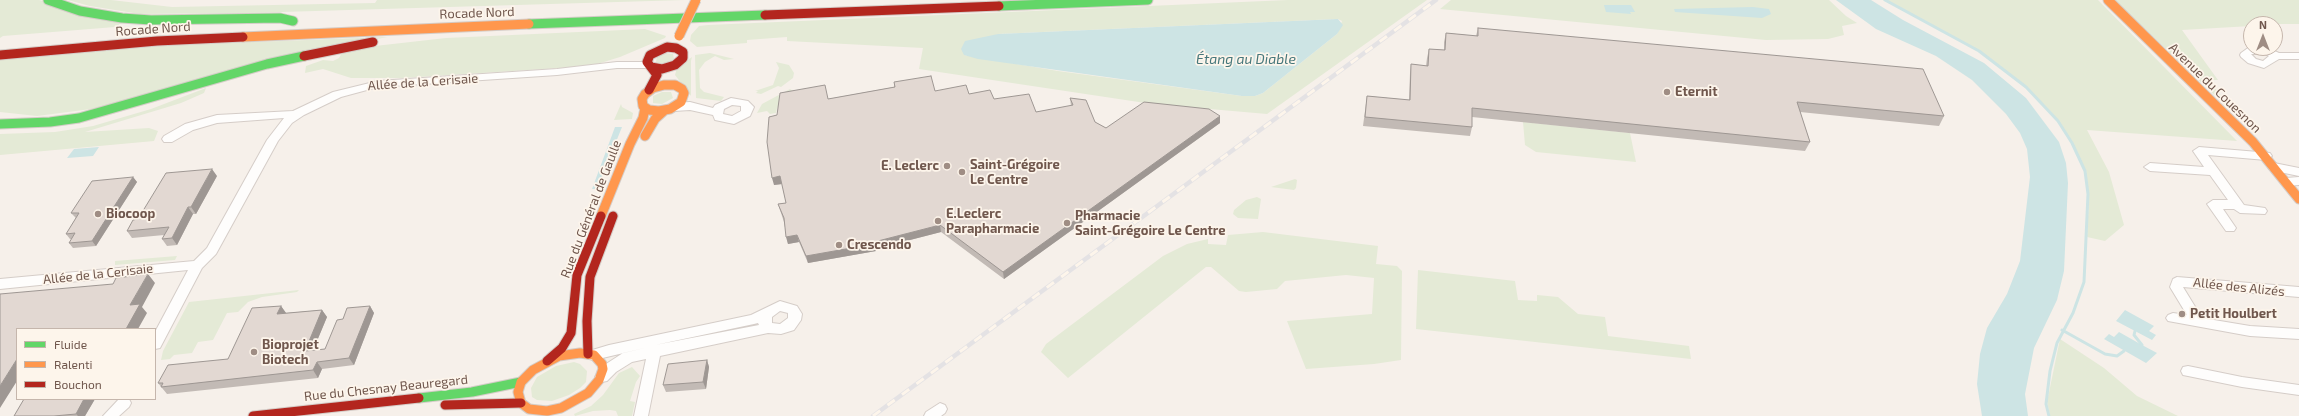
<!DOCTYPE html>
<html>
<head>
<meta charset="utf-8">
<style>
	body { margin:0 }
	#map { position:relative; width:2299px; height:416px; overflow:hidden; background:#f6f0ea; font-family:"Exo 2",sans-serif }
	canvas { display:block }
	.legend { position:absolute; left:16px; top:328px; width:140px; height:72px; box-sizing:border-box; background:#fdf5eb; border:1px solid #c5b6ac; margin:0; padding:5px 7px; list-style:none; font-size:12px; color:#70574d }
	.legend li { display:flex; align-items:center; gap:8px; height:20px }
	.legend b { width:20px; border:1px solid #c5b6ac }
	.north { position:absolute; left:2243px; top:16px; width:40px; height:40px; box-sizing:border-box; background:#fdf5eb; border:1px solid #c5b6ac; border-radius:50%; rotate:0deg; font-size:11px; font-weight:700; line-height:16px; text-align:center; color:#70574d }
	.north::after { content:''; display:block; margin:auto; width:14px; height:18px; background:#9f8d84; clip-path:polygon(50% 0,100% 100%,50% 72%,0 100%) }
</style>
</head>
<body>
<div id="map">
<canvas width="2299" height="416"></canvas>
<ul class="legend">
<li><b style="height:5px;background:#63d668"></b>Fluide</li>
<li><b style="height:5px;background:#ff974d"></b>Ralenti</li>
<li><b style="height:5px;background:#b3261e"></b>Bouchon</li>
</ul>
<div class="north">N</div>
</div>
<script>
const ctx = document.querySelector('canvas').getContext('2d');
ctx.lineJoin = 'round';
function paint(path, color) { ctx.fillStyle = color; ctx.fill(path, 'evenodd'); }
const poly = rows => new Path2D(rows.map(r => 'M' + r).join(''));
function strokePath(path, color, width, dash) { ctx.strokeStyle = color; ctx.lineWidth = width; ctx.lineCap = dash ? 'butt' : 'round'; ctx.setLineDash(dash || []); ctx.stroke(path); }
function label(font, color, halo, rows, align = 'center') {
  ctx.font = font + ' "Exo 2",sans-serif'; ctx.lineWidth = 3.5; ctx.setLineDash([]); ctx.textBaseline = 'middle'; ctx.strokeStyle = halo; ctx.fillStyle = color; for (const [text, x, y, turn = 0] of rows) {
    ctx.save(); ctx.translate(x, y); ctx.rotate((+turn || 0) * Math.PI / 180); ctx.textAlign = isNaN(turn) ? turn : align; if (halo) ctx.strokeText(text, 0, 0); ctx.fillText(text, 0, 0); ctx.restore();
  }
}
paint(poly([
	[0,0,39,0,123,22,115,27,3,36,0,38],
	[68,0,111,0,172,7,375,3,377,0,685,0,248,13,140,14,90,6],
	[1288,0,1427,0,1267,114,1152,104,919,69,923,48,787,41,787,37,747,40,747,43,697,47,690,41,691,35,699,26,708,25],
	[1338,19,1342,21,1337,34,1263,93,1255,96,1242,96,1058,71,964,55,998,34],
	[1451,0,1829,0,1846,16,1857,23,1842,26,1844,35,1828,39,1766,40,1440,9],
	[1883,0,2098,0,2237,141,2087,130,2109,172,2124,225,2105,241,2087,237,2089,197,2086,171,2070,140,2052,113,2025,86,1984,54],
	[2115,0,2299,0,2299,24,2251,24,2251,26,2182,30,2218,80,2209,80,2199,76,2217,90,2234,114],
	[645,29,666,36,665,38,620,57,591,66,403,78,351,78,323,69,305,73,306,66,323,60,333,61,339,58,343,51,366,47,446,38],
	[388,37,353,43,91,109,37,116,0,112,0,60,172,45],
	[665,53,673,54,674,59,663,64,656,62,657,56],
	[710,53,734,59,724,60,715,56,705,62,699,70,700,88,704,92,724,97,721,101,696,98,695,55],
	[692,57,691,61,691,96,675,75,677,68],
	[776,62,789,65,794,73,793,78,781,87,778,86,761,94,756,93,758,91,755,91,773,85,779,68],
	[206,88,204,93,181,103,85,132,149,128,158,131,154,141,0,155,0,134,55,132,93,126,151,109],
	[790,89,793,91,794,98,777,108,776,113,770,114,767,111,757,113,762,104],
	[662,92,671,92,673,98,662,104,653,103,653,96],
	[621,104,622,107,633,113,632,119,614,120],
	[1523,122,1630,133,1636,162,1536,152,1525,145],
	[1295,179,1297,180,1296,188,1294,190,1271,187],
	[1257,197,1261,199,1258,219,1238,218,1233,214,1234,210,1246,200],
	[1263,232,1378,246,1376,264,1397,266,1402,271,1401,360,1374,364,1306,369,1287,321,1372,314,1374,278,1346,275,1285,281,1277,289,1246,292,1239,291,1211,267,1206,267,1068,378,1041,352,1046,344,1163,256,1187,244,1208,239,1208,244,1226,245,1228,235],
	[177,256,175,260,115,265,115,261],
	[1418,270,1515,281,1518,300,1537,301,1537,295,1558,297,1578,314,1605,317,1608,336,1689,346,1691,359,1416,329],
	[299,290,297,292,262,297,248,302,238,312,227,313,213,340,198,342,192,353,174,355,170,359,161,360,163,351,189,302],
	[2060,339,2104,368,2137,396,2178,416,2050,416,2047,402],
	[574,362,580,364,587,371,586,382,580,388,569,395,552,401,537,400,532,397,531,388,537,377,556,366],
	[632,367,640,376,636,382,630,401,635,402,632,416,618,416,616,411,610,410,593,411,575,416,574,414,591,406,603,395,619,373]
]), '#e4ead6');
paint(poly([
	[1836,0,1871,0,1903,20,1984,63,2026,98,2059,142,2066,163,2068,183,2064,271,2057,300,2034,348,2025,394,2028,416,1982,416,1977,384,1980,354,1987,328,2007,294,2020,261,2030,177,2027,149,2020,133,2006,114,1972,80,1936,56,1876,29],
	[1604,5,1631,5,1635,12,1630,12,1631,14,1606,12],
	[1753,7,1769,9,1771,14,1762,18,1675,12,1674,9],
	[1338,19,1343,25,1337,34,1263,93,1255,96,1242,96,978,59,964,55,961,49,965,41,998,34],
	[615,127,622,127,597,189,592,189],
	[99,147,93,156,67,158,74,149],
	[2125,310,2154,326,2149,331,2156,335,2152,340,2116,321],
	[2119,332,2142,345,2157,353,2146,363,2104,339,2109,334,2114,337]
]), '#cde4e4');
strokePath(poly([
	[1885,0,1979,51,2026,87,2058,121,2072,143,2085,171,2088,194,2084,282,2073,313,2057,343,2050,371,2046,404,2049,416],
	[2062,330,2105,354,2117,356,2124,351],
	[2135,331,2134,335,2142,345]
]), '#cde4e4', 3);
const street = poly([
	[2248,48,2268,48,2279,53,2299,53,2299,59,2279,59,2264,68,2248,63,2241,57,2240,55,2241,53,2248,48],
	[2251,54,2265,54,2269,56,2263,61,2256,59,2251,54],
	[617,62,649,62,654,65,649,68,617,68,557,75,378,87,341,97,304,115,292,123,278,141,216,254,202,268,160,348,155,349,155,332,188,270,0,289,0,279,194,261,207,248,267,140,284,118,217,123,193,130,172,142,164,142,162,139,164,136,185,124,217,115,293,111,333,92,378,81,557,69,617,62],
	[731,98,748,101,754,107,750,116,734,124,715,120,713,115,690,110,674,111,668,107,674,103,690,102,713,108,715,105,731,98],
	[732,105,741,106,741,111,732,116,723,114,724,109,732,105],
	[2199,147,2270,153,2272,156,2266,160,2208,155,2244,205,2265,208,2267,211,2265,214,2240,213,2234,209,2223,209,2236,228,2234,231,2226,231,2207,204,2213,200,2228,200,2210,175,2150,171,2144,167,2150,163,2204,167,2193,151,2199,147],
	[2274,163,2299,168,2299,176,2270,170,2268,167,2270,164,2274,163],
	[2299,177,2299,185,2286,186,2280,182,2286,178,2299,177],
	[2177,277,2299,287,2299,297,2183,287,2202,318,2250,326,2299,329,2299,339,2250,336,2168,321,2166,318,2168,315,2173,313,2187,315,2170,287,2173,279,2177,277],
	[780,301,797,306,802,314,801,320,794,330,781,334,768,333,660,356,648,416,634,416,646,359,632,362,616,372,607,381,602,382,597,381,595,377,606,364,623,353,649,347,594,360,589,359,587,355,589,351,609,345,751,315,780,301],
	[780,311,788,313,788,318,780,324,772,323,772,317,780,311],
	[758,323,759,325,655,345,754,324,758,323],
	[2188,366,2242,377,2299,385,2299,395,2242,387,2188,376,2183,375,2181,371,2183,367,2188,366],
	[119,399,129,399,131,403,129,407,119,416,103,416,119,399],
	[940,403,945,405,947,409,945,413,941,416,924,416,926,412,940,403]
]);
const fast = poly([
	[48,0,80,11,122,18,151,20,280,18,293,21],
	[999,6,1148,0],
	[529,24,765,15],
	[0,124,50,122,79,118,267,64,304,56],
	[419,398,472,392,521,382]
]);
const slow = poly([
	[2108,0,2253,142,2299,199],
	[243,37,529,24],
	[664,85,675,85,682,89,684,93,681,102,670,109,659,111,649,110,643,106,642,99,645,94,653,88,664,85],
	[645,136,655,119,665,110],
	[601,216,630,144,643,118,645,108],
	[580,353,594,355,602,364,603,369,599,380,588,393,561,408,547,411,529,409,521,403,518,392,521,382,533,370,559,356,580,353]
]);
const jam = poly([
	[765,15,999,6],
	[0,55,157,41,243,37],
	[304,56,373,42],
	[649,90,657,75,647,62,650,55,667,47,676,48,683,52,683,58,675,65,662,69,651,67],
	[588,354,587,321,590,277,613,216],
	[547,361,562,348,571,333,577,275,601,216],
	[445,405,521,403],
	[253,416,419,398]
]);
strokePath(street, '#d5cdc8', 2);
strokePath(fast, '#d4ccc7', 11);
strokePath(slow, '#d4ccc7', 11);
strokePath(jam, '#d4ccc7', 11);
paint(street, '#fefdfc');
strokePath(fast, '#63d668', 9);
strokePath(slow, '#ff974d', 9);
strokePath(jam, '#b3261e', 9);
const rail = poly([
	[873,416,1436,0]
]);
strokePath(rail, '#e4e2e4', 4.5);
strokePath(rail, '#fdf5eb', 3, [9]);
const slowBridge = poly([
	[679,36,696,0]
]);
strokePath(slowBridge, '#d4ccc7', 11, []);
strokePath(slowBridge, '#ff974d', 9);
paint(poly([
	[1478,28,1944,116,1939,126,1800,112,1810,142,1805,151,1472,117,1472,127,1470,136,1363,126,1367,96,1409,100,1410,73,1411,64,1426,66,1427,58,1429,49,1444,50,1444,42,1446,33,1476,36],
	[894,82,935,91,969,94,994,99,1036,112,1071,106,1070,98,1095,122,1106,128,1220,116,1220,123,1004,279,941,232,875,249,876,251,808,263,799,242,788,244,784,222,778,204,786,203,782,184,774,185,777,115,828,99,894,87],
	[217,176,196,214,193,214,177,245,167,246,162,239,164,235,132,238,127,231,138,219],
	[133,177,137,182,96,246,73,248,69,243,72,239,70,239,66,234,76,218,71,213],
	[281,306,286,313,322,310,327,317,313,350,325,349,343,319,370,306,374,313,354,365,322,369,318,378,167,394,158,383,228,359],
	[707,360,709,367,706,389,666,392,663,385],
	[24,399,95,399,85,416,14,416]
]), '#c2bab5');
paint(poly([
	[1220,116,1220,123,1004,279,1003,272],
	[212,169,217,176,196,214,191,207],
	[780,176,782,184,774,185,772,178],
	[133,177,137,182,96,246,92,241],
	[188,207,193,214,177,245,172,238],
	[940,225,941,232,875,249,874,242],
	[797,235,799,242,788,244,786,237],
	[874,244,876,251,808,263,806,256],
	[148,274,155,283,142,307,147,313,138,329,126,329,130,305],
	[281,306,286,313,283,321,277,314],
	[370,306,374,313,354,365,349,358],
	[322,310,327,317,310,358,305,351],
	[17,359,17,381,0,408,0,386],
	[707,360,709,367,706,389,703,382],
	[317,362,322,369,318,378,313,370],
	[84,399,95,399,85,416,78,416,76,414]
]), '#9e9793');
const building = poly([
	[1478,28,1923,69,1944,116,1797,102,1810,142,1472,108,1472,127,1365,117,1367,96,1410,100,1411,64,1428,66,1429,49,1445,50,1446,33,1478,36,1478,28],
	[931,76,935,91,966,85,969,94,990,90,994,99,1029,94,1036,112,1073,105,1070,98,1086,100,1095,122,1106,128,1144,102,1209,109,1220,116,1003,272,940,225,874,242,874,244,806,256,797,235,786,237,784,218,778,204,786,203,780,176,772,178,767,142,769,117,777,115,780,93,825,85,828,99,895,87,894,82,931,76],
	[212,169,191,207,188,207,172,238,162,239,169,227,127,231,133,220,138,219,166,173,212,169],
	[133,177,92,241,69,243,75,233,66,234,79,213,71,213,92,181,133,177],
	[148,274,130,305,140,304,126,329,17,329,17,359,0,386,0,294,113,284,116,278,148,274],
	[281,306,277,314,322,310,305,351,325,349,337,320,343,319,347,308,370,306,349,358,317,362,313,370,161,387,163,383,158,383,168,365,228,359,252,308,281,306],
	[707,360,703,382,663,385,668,364,707,360],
	[24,399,84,399,76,414,54,416,14,416,24,399]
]);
paint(building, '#e2d8d2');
strokePath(building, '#9e9793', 1);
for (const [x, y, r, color] of [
	[1667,92,4,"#9f8d84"],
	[947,166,4,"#9f8d84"],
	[962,172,4,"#9f8d84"],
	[98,214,4,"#9f8d84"],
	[938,221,4,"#9f8d84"],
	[1067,223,4,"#9f8d84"],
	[839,245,4,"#9f8d84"],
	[2182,314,4,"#9f8d84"],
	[254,352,4,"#9f8d84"]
]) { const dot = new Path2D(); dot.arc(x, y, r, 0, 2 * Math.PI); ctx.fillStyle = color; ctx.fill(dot); strokePath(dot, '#fdf5eb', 1.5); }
label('13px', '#70574d', '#fdf5eb', [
	["Rocade Nord",477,13,-2],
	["Rocade Nord",153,29,-4],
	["Allée de la Cerisaie",423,82,-4],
	["Avenue du Couesnon",2215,88,44],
	["Rue du Général de Gaulle",591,209,-69],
	["Allée de la Cerisaie",98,274,-6],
	["Allée des Alizés",2239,287,6],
	["Rue du Chesnay Beauregard",386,388,-6]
]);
label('bold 13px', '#70574d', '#fdf5eb', [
	["Eternit",1675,92],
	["Saint-Grégoire",970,165],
	["Le Centre",970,180],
	["E. Leclerc",939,166,"right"],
	["Biocoop",106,214],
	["E.Leclerc",946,214],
	["Parapharmacie",946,229],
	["Pharmacie",1075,216],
	["Saint-Grégoire Le Centre",1075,231],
	["Crescendo",847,245],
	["Petit Houlbert",2190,314],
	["Bioprojet",262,345],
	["Biotech",262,360]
], 'left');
label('italic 14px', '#46777b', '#fdf5eb', [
	["Étang au Diable",1246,59]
]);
</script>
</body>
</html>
